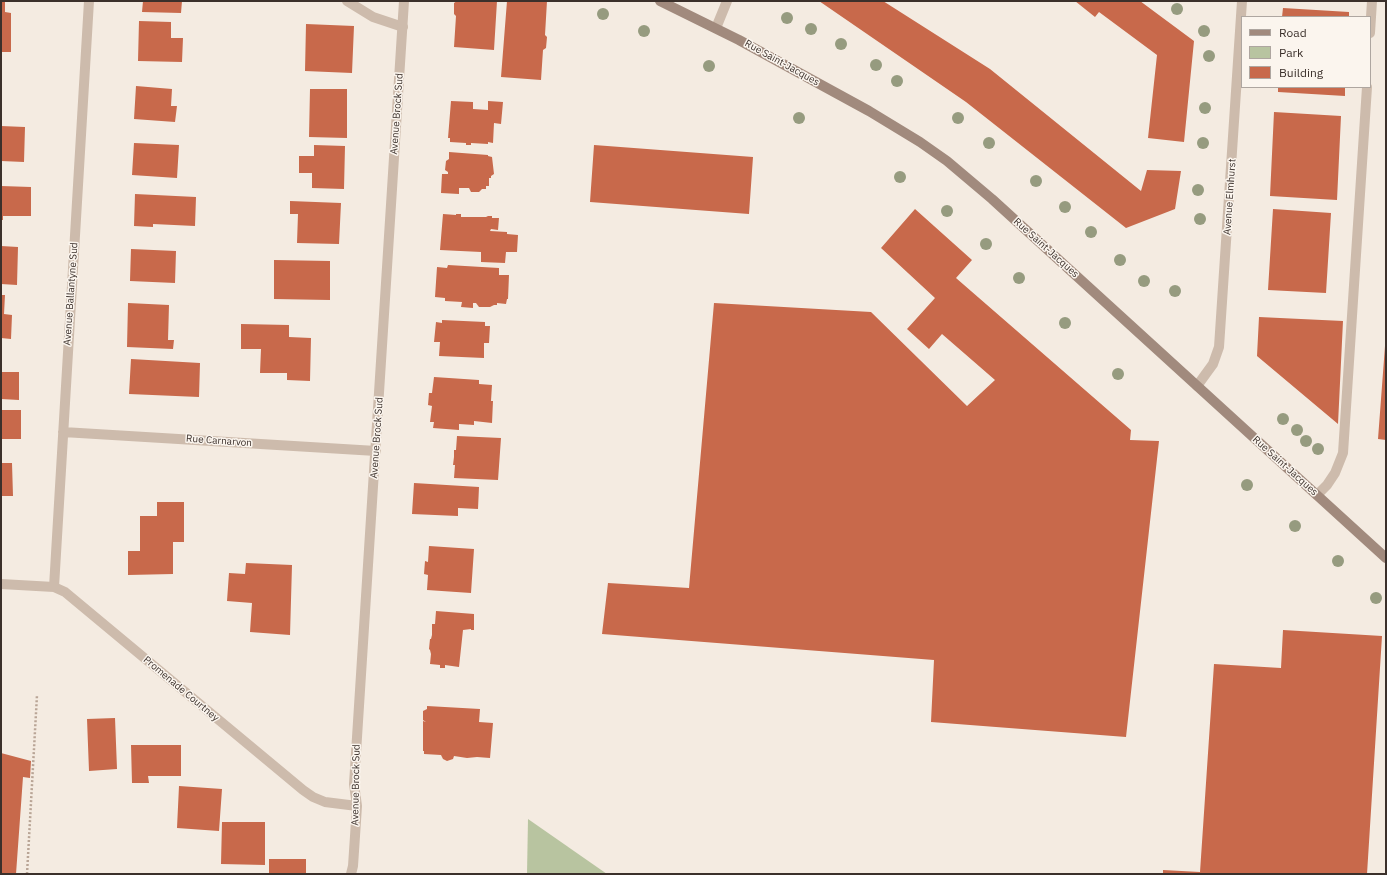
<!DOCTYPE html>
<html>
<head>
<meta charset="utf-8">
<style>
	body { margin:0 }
	#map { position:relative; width:1387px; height:875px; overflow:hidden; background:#f4ebe1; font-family:"IBM Plex Sans",sans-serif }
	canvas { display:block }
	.frame { position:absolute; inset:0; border:2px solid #3b302b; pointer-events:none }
	.legend { position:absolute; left:1241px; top:16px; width:130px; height:72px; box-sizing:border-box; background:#fbf5ee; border:1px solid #aea6a0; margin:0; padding:5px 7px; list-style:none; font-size:12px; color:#3b302b }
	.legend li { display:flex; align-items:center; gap:8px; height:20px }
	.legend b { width:20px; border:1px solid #aea6a0 }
</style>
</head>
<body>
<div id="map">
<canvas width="1387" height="875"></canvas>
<div class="frame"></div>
<ul class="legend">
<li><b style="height:5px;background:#a18a7d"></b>Road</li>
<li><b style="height:11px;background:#b8c4a0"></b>Park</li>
<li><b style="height:11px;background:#c8694b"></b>Building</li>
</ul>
</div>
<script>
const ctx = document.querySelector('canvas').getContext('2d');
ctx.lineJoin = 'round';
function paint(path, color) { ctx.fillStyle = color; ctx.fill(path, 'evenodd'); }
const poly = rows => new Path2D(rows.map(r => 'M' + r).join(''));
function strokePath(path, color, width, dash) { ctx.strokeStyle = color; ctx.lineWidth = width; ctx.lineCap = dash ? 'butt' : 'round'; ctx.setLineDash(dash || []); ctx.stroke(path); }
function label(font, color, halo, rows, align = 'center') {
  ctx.font = font + ' "IBM Plex Sans",sans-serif'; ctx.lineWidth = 3; ctx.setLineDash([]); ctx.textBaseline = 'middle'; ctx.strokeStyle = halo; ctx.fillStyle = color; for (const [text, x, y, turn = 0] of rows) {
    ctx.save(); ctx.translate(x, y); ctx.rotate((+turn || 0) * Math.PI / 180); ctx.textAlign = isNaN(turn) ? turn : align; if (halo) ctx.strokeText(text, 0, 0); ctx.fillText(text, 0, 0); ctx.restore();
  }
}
paint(poly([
	[528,819,607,874,527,874]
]), '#b8c4a0');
paint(poly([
	[1,1,5,1,5,12,11,13,11,52,1,52],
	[143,1,182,1,181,13,142,12],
	[457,1,497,1,494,50,454,47,456,16,454,14,454,3],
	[507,1,547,1,545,35,547,37,546,48,543,50,541,80,501,77],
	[819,1,883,1,990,69,1141,191,1147,170,1181,171,1175,209,1126,228,966,102],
	[1075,1,1140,1,1194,41,1184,142,1148,138,1157,55,1099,12,1095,17],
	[1283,8,1349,12,1349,17,1282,17],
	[139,21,171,22,171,38,183,38,182,62,138,61],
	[306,24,354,26,352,73,305,71],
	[136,86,172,89,171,106,177,106,175,122,134,119],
	[1278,87,1345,87,1345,96,1278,92],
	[310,89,347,89,347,138,309,137],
	[451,101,473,102,473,109,488,110,488,101,503,102,501,124,494,123,493,143,488,142,488,144,471,143,471,145,466,145,466,143,450,142,450,138,448,138],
	[1274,112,1341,116,1337,200,1270,196],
	[1,126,25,127,24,162,1,161],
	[134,143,179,145,177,178,132,175],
	[314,145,345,146,344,189,312,188,312,173,299,173,299,156,314,156],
	[594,145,753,157,749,214,590,202],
	[449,152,488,155,488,156,492,157,494,174,491,176,491,178,489,178,489,186,486,186,486,189,482,189,479,192,471,192,469,188,459,188,459,194,441,193,442,174,448,174,448,172,445,170,446,161,449,159],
	[1,186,31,187,31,216,3,216,3,220,1,220],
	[135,194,196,197,195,226,153,224,153,227,134,226],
	[290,201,341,203,339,244,297,243,298,214,290,214],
	[915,209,972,260,956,278,1131,430,1130,440,1159,441,1126,737,931,722,934,660,602,634,608,583,689,588,714,303,871,312,967,406,995,380,942,334,929,349,907,329,935,298,881,248],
	[1273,209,1331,213,1326,293,1268,290],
	[443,214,456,215,456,214,461,214,461,217,486,217,488,216,492,216,492,218,499,218,498,230,491,229,490,231,507,232,507,234,518,235,517,252,506,252,505,263,481,262,481,252,440,250],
	[1,246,18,247,17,285,1,284],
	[131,249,176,251,175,283,130,281],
	[274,260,330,261,330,300,274,299],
	[448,265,499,268,499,275,509,275,508,299,507,299,506,304,497,303,497,305,494,305,490,307,479,307,476,303,473,303,473,308,461,307,462,302,445,301,445,298,435,297,437,267,447,268],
	[1,295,5,295,4,314,12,315,11,339,1,338],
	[128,303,169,305,168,340,174,340,173,349,127,347],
	[1259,317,1343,321,1338,424,1257,356],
	[442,320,485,322,485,326,490,326,489,343,484,343,484,358,439,356,440,342,434,342,436,322,442,323],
	[241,324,289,325,289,337,311,338,310,381,287,380,287,373,260,373,261,349,241,349],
	[1385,346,1386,346,1386,440,1378,439],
	[131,359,200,363,199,397,129,394],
	[1,372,19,372,19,400,1,399],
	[434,377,479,380,479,384,492,385,491,401,493,401,492,423,474,421,474,425,459,424,459,430,433,428,434,422,430,422,432,406,428,405,429,393,432,393],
	[1,410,21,410,21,439,1,439],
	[457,436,501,438,498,480,454,478,455,465,453,465,454,457,454,450,456,450],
	[1,463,12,463,13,496,1,496],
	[414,483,479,487,478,509,458,508,458,516,412,514],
	[157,502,184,502,184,542,173,542,173,574,128,575,128,551,140,551,140,516,157,516],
	[429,546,474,549,471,593,427,590,428,575,424,574,425,561,428,562],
	[246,563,292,565,290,635,250,632,252,603,227,601,229,573,245,574],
	[436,611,474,614,474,630,471,630,471,629,463,630,459,667,445,665,445,668,440,668,440,665,430,664,431,654,430,650,429,649,430,639,431,639,432,635,432,624,435,624],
	[1283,630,1382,636,1367,874,1163,874,1163,870,1200,872,1214,664,1281,668],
	[427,706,480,709,479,722,493,723,490,758,477,757,467,758,454,756,453,759,447,761,443,759,441,755,424,754,424,751,423,751,423,721,426,722,423,720,423,711,427,709],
	[115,718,117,769,89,771,87,719],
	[131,745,181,745,181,776,148,776,149,783,132,783],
	[1,753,31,761,30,778,23,777,16,874,1,874],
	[179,786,222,789,219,831,177,828],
	[222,822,265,822,265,865,221,864],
	[269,859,306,859,306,874,269,874]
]), '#c8694b');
strokePath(poly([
	[27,874,37,695]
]), '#b9a596', 2.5, [2, 2]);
strokePath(poly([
	[347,1,373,17,403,27],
	[1370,33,1372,1],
	[1317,495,1327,485,1335,473,1343,453,1367,87]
]), '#cdbbac', 10);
strokePath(poly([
	[716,28,727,1],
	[1197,386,1213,364,1219,347,1242,1],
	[63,432,376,451],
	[1,584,54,587,65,592,303,790,313,797,325,802,357,806],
	[54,587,89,1],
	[351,874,353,866,357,806,354,784,404,1]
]), '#cdbbac', 10);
strokePath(poly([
	[660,1,739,40,869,111,920,142,947,161,992,199,1386,558]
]), '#a18a7d', 10);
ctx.fillStyle = '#969b7f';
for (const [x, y] of [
	[1177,9],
	[603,14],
	[787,18],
	[811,29],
	[644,31],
	[1204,31],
	[841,44],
	[1209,56],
	[876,65],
	[709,66],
	[897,81],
	[1205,108],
	[799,118],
	[958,118],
	[989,143],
	[1203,143],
	[900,177],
	[1036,181],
	[1198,190],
	[1065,207],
	[947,211],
	[1200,219],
	[1091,232],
	[986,244],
	[1120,260],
	[1019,278],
	[1144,281],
	[1175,291],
	[1065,323],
	[1118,374],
	[1283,419],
	[1297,430],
	[1306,441],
	[1318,449],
	[1247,485],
	[1295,526],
	[1338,561],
	[1376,598]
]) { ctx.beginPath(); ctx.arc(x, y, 6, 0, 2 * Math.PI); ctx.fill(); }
label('10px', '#3b302b', '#fbf5ee', [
	["Rue Saint-Jacques",782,63,29],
	["Avenue Brock Sud",397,114,-86],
	["Avenue Elmhurst",1230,197,-86],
	["Rue Saint-Jacques",1046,248,42],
	["Avenue Ballantyne Sud",71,294,-86],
	["Avenue Brock Sud",377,438,-86],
	["Rue Carnarvon",219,441,4],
	["Rue Saint-Jacques",1285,466,42],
	["Promenade Courtney",181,689,40],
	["Avenue Brock Sud",356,785,-89]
]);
</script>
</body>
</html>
